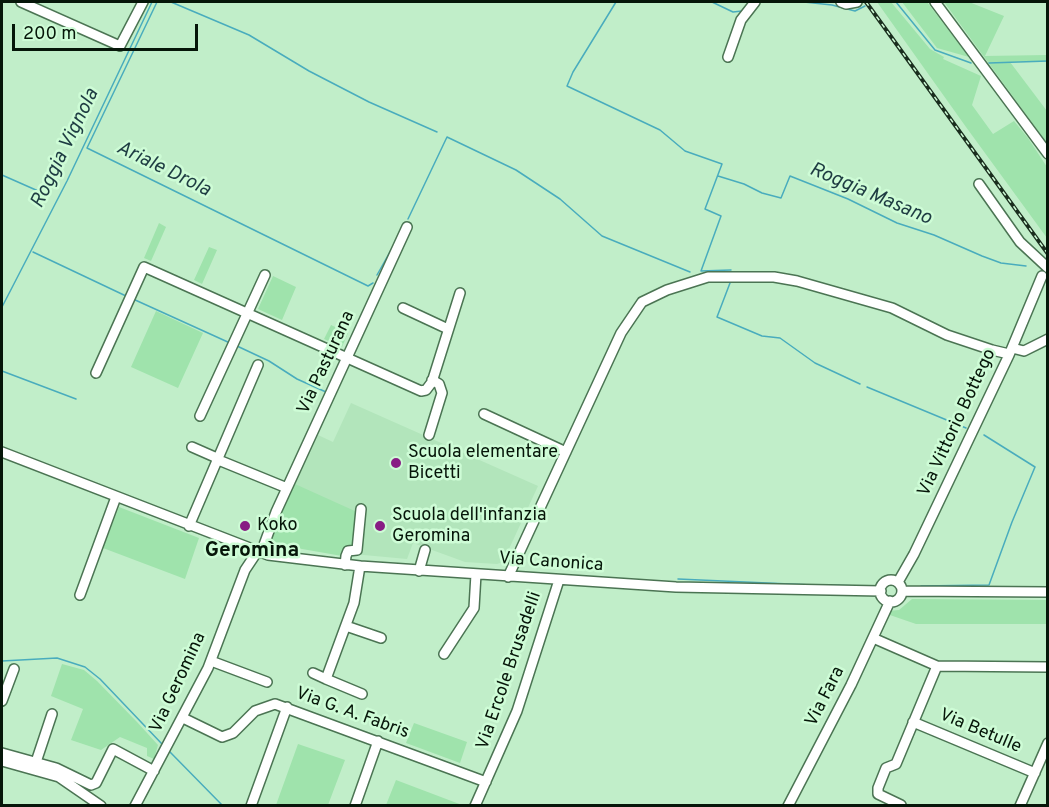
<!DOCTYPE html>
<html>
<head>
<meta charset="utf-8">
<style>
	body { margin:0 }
	#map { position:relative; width:1049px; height:807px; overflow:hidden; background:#c1eec9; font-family:Overpass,sans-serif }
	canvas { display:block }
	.frame { position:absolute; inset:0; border:3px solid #061609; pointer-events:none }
	.scale { position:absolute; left:12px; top:24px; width:186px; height:27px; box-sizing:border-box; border:3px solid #061609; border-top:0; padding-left:8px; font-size:18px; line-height:21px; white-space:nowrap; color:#061609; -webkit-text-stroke:4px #cefcd6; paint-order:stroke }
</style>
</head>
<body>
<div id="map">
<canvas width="1049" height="807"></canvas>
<div class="frame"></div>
<div class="scale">200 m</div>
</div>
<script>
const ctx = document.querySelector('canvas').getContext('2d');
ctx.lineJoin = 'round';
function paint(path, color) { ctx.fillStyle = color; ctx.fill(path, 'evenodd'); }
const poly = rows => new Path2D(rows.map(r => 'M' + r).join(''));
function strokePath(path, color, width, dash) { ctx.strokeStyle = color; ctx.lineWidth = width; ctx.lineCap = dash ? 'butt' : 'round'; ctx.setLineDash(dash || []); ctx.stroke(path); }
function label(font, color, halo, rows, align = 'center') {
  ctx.font = font + ' Overpass,sans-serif'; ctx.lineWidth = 5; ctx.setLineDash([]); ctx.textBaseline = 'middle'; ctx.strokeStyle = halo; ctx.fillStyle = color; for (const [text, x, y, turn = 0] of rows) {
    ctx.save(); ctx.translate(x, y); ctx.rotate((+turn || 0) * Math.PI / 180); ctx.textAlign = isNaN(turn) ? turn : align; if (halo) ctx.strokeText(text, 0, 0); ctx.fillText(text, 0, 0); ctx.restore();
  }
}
paint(poly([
	[351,403,538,486,503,562,497,564,465,562,413,543,407,559,353,554,295,484,318,435,333,442]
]), '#b2e5bb');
paint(poly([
	[877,2,891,2,930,49,944,57,943,59,981,76,972,105,993,134,1014,121,1028,138,1047,167,1047,238,966,127],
	[902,2,927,2,969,57,937,48],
	[944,2,969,2,1004,16,985,56,1047,55,1047,61,1010,62,1047,111,1047,143],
	[159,223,166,227,151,261,144,258],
	[209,247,217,250,202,284,194,280],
	[273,276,296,287,282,320,258,309],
	[156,311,203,333,178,388,131,367],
	[331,325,348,333,342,347,324,339],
	[295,484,357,512,354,548,342,556,268,543],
	[119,507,199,538,185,579,103,548],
	[912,599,1047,600,1047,624,916,624,887,614,888,611,899,610],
	[62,664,84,670,97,681,137,722,158,745,154,759,147,756,147,748,120,737,101,750,71,740,83,709,51,696],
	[414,723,467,742,460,763,406,743],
	[298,744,345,760,328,805,276,805],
	[396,780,462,805,386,805]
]), '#9fe3ac');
strokePath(poly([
	[157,2,87,148,368,286,373,283],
	[171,2,249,35,309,71,369,102,437,132],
	[616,2,573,72,567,86,660,130,685,151,722,164,705,209,721,216,701,271,731,270],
	[712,2,733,12,742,11],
	[804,2,832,5,855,11,865,6],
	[896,2,935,50,971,63],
	[989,63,1048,61],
	[2,175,45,194],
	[718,176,744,184,762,193,781,198,790,176,848,199,897,223,934,235,982,256,1001,263,1026,266],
	[408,219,447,137,516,170,560,199,602,236,690,272],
	[33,252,126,296],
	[377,275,395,243],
	[730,283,717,317,762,336,780,338,815,363,860,384],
	[133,299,230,343],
	[2,307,67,181,152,2],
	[237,346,269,361,297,379,326,392],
	[2,371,76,399],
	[867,387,966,428],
	[678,579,812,585],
	[822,585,862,586],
	[921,586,989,585,1012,522,1035,467,984,435],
	[2,661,57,658,85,667,100,679,162,744],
	[170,752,223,806]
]), '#49acbd', 1.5);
const minor = poly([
	[21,2,120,46,143,2],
	[841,2,846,4,857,2],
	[935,2,1048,154],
	[728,57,741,20,755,2],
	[979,184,1020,242,1048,268],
	[403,308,448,329],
	[1012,348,1024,351,1048,339],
	[96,373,144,267,421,391,426,390,432,382,460,293],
	[484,414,566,452],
	[200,416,265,275],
	[429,435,442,393,439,384,432,380],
	[192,447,217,458],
	[2,452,268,555,360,566,676,587,881,591],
	[216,459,287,488],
	[189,526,258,365],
	[261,553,276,512,407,227],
	[345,565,346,556,348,551,357,550,361,509],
	[419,571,425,550],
	[508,577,621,333,642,302,667,290,708,277,774,277,797,281,892,308,947,335,992,350,1009,354],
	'880 591a11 11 0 1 1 22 0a11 11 0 1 1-22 0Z',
	[898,582,914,554,1009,355,1042,276],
	[902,591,1048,592],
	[80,595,116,497],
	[346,626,381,638],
	[873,638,937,666,1048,667],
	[444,654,474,608,476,574],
	[211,661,267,682],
	[313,673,326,679,354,603,360,566],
	[326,679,362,694],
	[2,701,14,669],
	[183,718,222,737,233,733,255,711,275,704,486,782],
	[913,722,1035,773],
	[2,753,56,768,91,785,96,783,113,749,154,771],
	[2,761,59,777,101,806],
	[36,762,52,714],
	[901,805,878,794,878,788,886,768,896,764,937,666],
	[135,806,208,668,245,570,257,552],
	[251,806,287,707],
	[355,806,378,741],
	[475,806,517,711,559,580],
	[788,806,851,685,890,601],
	[1020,806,1048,743]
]);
strokePath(minor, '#4b7453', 12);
strokePath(minor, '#fff', 9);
const rail = poly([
	[866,2,1048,254]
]);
strokePath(rail, '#1a2e1e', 4);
strokePath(rail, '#cefcd6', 1.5, [4.5]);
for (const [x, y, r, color] of [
	[396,463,6,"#881e84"],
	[245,526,6,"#881e84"],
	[380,526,6,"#881e84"]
]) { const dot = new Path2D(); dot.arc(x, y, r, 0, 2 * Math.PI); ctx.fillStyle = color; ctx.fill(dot); strokePath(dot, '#cefcd6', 2); }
label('18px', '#061609', '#cefcd6', [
	["Via Pasturana",327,363,-65],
	["Via Vittorio Bottego",958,423,-65],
	["Via Canonica",551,563,4],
	["Via Ercole Brusadelli",510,671,-71],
	["Via Geromina",179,683,-65],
	["Via Fara",826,697,-63],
	["Via G. A. Fabris",352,714,20],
	["Via Betulle",980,732,23]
]);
label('18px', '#061609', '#cefcd6', [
	["Scuola elementare",408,453],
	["Bicetti",408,474],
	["Scuola dell'infanzia",392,516],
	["Geromina",392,537],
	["Koko",257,526]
], 'left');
label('italic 20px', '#1e3c42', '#cefcd6', [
	["Roggia Vignola",66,149,-64],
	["Ariale Drola",163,170,26],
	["Roggia Masano",870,195,23]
]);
label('bold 21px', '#061609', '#cefcd6', [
	["Geromìna",252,552]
]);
</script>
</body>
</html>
